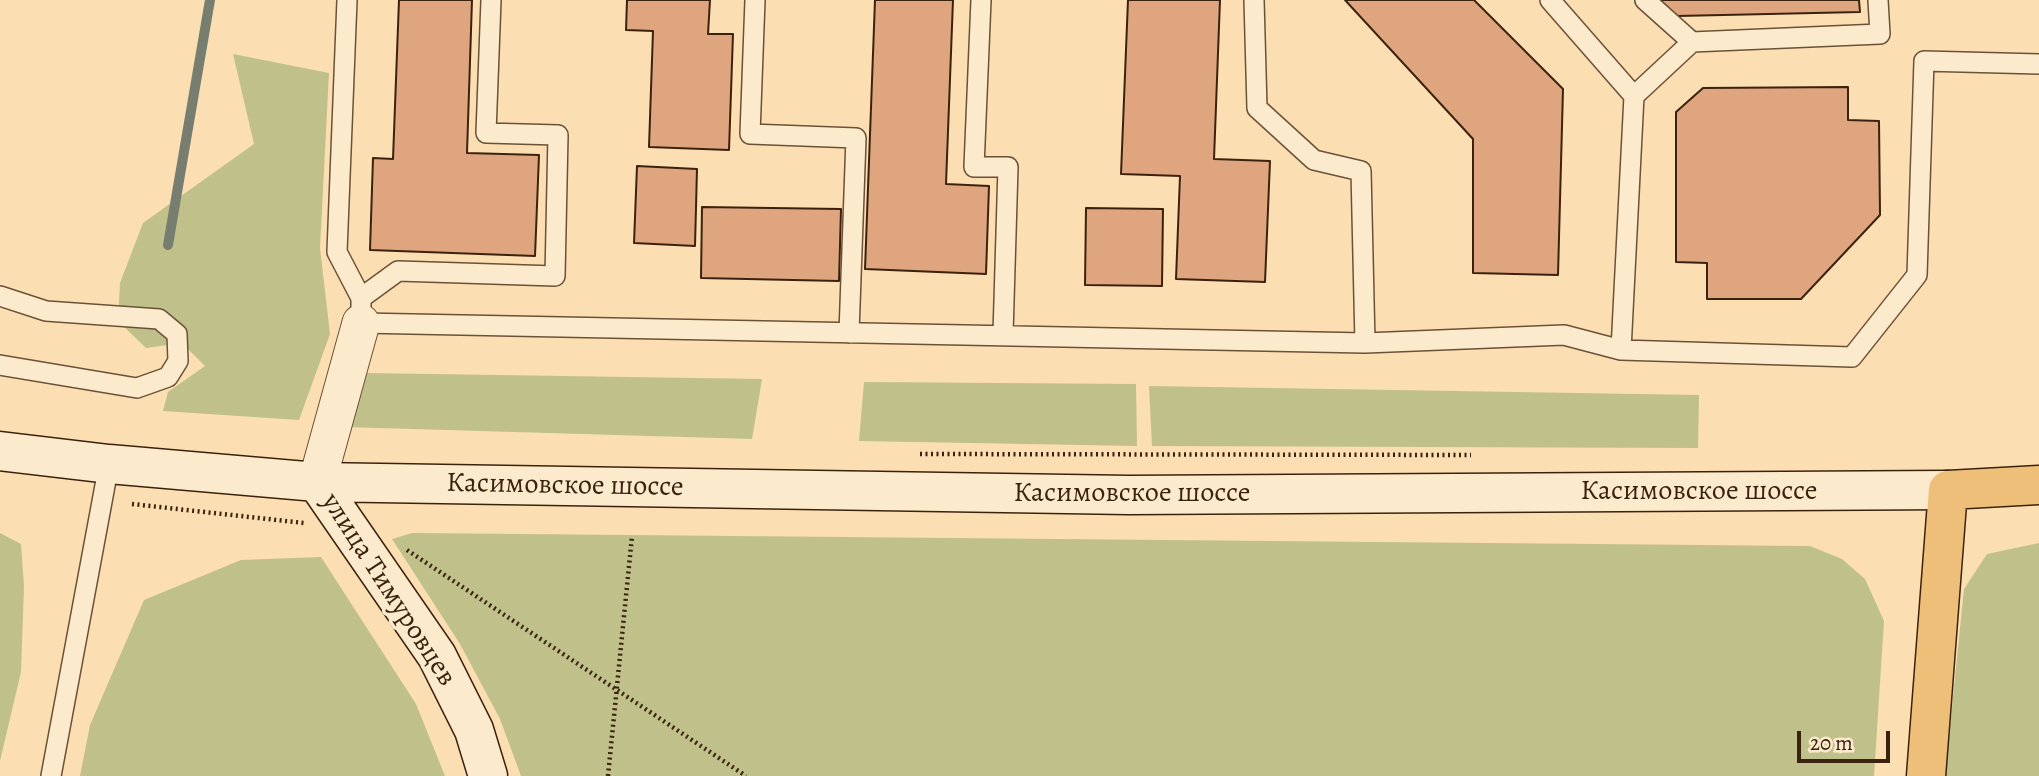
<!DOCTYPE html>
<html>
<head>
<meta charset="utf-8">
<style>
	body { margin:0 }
	#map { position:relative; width:2039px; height:776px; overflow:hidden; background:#fbdeb1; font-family:Alegreya,serif }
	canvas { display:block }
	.scale { position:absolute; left:1797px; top:731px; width:93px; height:32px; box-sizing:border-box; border:4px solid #3b220f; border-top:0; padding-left:9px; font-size:21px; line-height:24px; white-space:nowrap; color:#3b220f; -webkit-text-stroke:5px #fceacc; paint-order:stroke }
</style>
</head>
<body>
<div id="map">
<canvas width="2039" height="776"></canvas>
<div class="scale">20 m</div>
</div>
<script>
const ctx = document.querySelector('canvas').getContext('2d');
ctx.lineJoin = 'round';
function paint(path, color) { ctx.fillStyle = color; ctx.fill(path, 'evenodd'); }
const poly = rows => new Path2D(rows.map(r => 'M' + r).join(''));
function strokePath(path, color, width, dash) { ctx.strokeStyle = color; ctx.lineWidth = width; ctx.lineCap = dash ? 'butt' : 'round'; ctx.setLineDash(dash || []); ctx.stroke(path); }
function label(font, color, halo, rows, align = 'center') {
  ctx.font = font + ' Alegreya,serif'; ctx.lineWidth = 7; ctx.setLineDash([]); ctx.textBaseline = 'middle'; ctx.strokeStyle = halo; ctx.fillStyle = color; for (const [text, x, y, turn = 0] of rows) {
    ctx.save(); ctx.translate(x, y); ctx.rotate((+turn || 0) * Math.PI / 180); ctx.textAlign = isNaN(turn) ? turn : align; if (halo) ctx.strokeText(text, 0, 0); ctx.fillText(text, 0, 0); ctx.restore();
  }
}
paint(poly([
	[233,54,329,73,320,248,330,334,299,420,163,411,168,392,205,366,182,343,146,348,118,321,120,283,143,223,254,144],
	[364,373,762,379,752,439,344,427],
	[864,382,1136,384,1137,446,859,441],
	[1149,386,1699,395,1698,448,1152,446],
	[0,533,21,544,24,586,21,672,0,761],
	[412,533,1810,546,1842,559,1865,579,1884,621,1874,776,521,776,500,719,460,644,392,539],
	[2039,543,2039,776,1945,776,1964,589,1987,554],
	[321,557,416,704,445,776,80,776,90,725,144,600,241,560]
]), '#c0c18a');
strokePath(poly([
	[168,245,210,0]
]), '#777e70', 10);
const building = poly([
	[399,0,472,0,467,153,539,155,535,256,370,250,373,158,393,159,399,0],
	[627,0,710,0,708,34,733,34,729,150,649,147,653,31,626,30,627,0],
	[875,0,953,0,946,184,989,186,986,274,865,269,875,0],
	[1128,0,1220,0,1214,159,1270,161,1265,282,1176,279,1180,176,1121,174,1128,0],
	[1345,0,1474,0,1563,89,1558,275,1473,273,1473,139,1345,0],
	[1660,0,1859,0,1860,12,1677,16,1660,0],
	[1848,87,1848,120,1879,121,1880,215,1801,299,1707,299,1707,263,1676,262,1676,112,1703,88,1848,87],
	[637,166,697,169,695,246,634,243,637,166],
	[702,207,841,209,839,281,701,278,702,207],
	[1086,208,1163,209,1162,286,1085,285,1086,208]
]);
paint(building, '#dea57f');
strokePath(building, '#3b220f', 2);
const lane = poly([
	[347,0,337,252,361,298,361,323,1365,343,1564,335,1621,350,1634,96,1550,0],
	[755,0,750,134,856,138,849,333],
	[981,0,974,167,1008,167,1003,334],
	[1254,0,1257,108,1314,160,1361,171,1365,343],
	[1645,0,1692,42,1880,34,1878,0],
	[1634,96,1692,42],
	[0,296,46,311,159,319,177,334,178,361,168,377,137,388,0,365],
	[361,298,398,271,555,276,558,135,486,133,491,0],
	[1621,350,1852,357,1917,275,1924,61,2039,64],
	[51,776,109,464]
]);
const street = poly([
	[317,482,361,323]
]);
const secondary = poly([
	[0,451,109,464,317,482,1129,495,1948,490],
	[317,482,437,656,474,730,488,776]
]);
const primary = poly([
	[1926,776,1948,490,2039,485]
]);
strokePath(lane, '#6b5138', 22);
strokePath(street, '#6b5138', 39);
strokePath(secondary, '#3b220f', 41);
strokePath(primary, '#3b220f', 41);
strokePath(poly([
	[920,454,1471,455],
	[132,504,304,523],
	[407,550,746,776],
	[608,776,632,536]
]), '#3b220f', 4.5, [2, 3.5]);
strokePath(lane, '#fceacc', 19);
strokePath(street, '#fceacc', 37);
strokePath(secondary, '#fceacc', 38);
strokePath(primary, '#eebf78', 38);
label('28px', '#3b220f', '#fceacc', [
	["Касимовское шоссе",565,486,1],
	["Касимовское шоссе",1699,492],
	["Касимовское шоссе",1132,494],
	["улица Тимуровцев",388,590,57]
]);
</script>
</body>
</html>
